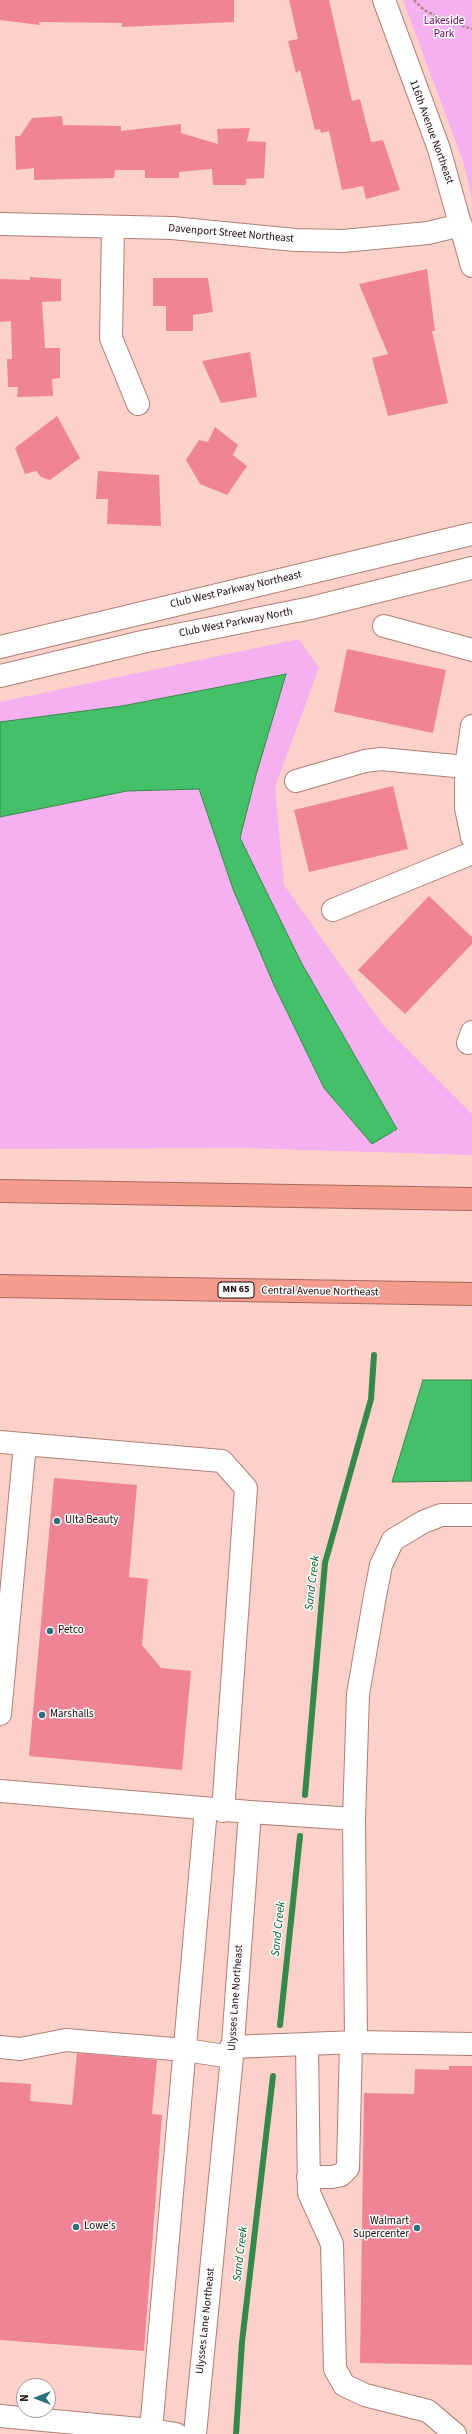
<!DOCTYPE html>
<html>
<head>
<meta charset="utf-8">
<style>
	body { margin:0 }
	#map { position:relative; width:472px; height:2434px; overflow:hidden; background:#fcd1c9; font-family:"Source Sans 3",sans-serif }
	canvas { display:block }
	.north { position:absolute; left:16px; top:2378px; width:40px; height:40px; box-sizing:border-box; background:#fdfdfd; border:1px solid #a29b9b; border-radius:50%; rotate:270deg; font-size:11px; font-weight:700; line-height:16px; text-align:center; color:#1a0907 }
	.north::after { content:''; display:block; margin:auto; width:14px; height:18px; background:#29717c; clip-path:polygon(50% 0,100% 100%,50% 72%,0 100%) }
</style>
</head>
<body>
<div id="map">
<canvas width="472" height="2434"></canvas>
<div class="north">N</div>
</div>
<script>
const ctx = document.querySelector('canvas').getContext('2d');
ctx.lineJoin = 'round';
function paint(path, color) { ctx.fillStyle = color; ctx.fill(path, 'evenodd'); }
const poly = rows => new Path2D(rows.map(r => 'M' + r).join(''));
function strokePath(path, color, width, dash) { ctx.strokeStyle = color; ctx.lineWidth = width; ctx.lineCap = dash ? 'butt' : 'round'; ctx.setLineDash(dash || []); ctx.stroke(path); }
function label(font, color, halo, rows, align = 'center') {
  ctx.font = font + ' "Source Sans 3",sans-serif'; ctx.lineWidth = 3; ctx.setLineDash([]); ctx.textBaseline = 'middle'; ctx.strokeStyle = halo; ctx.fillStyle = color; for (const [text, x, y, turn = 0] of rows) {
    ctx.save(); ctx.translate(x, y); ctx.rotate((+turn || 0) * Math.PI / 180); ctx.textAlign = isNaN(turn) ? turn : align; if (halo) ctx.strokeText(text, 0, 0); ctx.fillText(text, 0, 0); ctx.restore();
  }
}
paint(poly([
	[403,0,472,0,472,199,464,164],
	[299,639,319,668,275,787,284,885,383,1025,472,1114,472,1155,241,1148,0,1149,0,702]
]), '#f5b1ef');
const water = poly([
	[286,674,256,775,240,838,302,964,397,1129,372,1144,324,1088,274,985,233,889,199,789,127,791,0,817,0,722,122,706,286,674],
	[423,1380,472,1380,472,1481,392,1482,423,1380]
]);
paint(water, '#43c068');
strokePath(water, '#37894b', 1);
strokePath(poly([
	[305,1795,325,1563,371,1399,374,1355],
	[280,2025,300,1836],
	[236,2434,242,2342,273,2076]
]), '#37894b', 6);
paint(poly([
	[0,0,234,0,234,22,122,27,122,23,39,22,40,25,0,20],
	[289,0,329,0,352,101,360,99,371,142,383,140,400,190,366,199,363,186,342,190,329,131,321,133,320,129,315,130,300,70,296,73,288,41,298,39],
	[62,116,63,125,121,126,121,131,181,124,181,133,218,144,217,129,250,128,247,141,266,142,264,178,246,179,246,185,213,185,212,169,179,172,179,178,145,178,145,170,115,170,114,178,34,180,34,168,16,170,15,136,20,136,32,118],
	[427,269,435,331,432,331,448,403,388,416,372,358,388,354,359,284],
	[30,277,61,279,61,301,42,302,45,348,60,348,60,378,52,379,53,396,17,397,18,387,8,387,7,359,12,359,11,321,0,322,0,279,30,280],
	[153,278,208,278,213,312,193,315,193,331,166,331,166,306,153,306],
	[250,352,257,397,221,403,202,361],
	[57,416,80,458,50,480,41,477,36,471,25,474,15,448],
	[215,427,238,445,233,455,247,466,227,495,200,484,186,460,199,440,208,442],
	[98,471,159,475,161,526,107,524,108,499,96,499],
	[347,649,446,670,433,733,334,712],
	[393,786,408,849,309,872,294,810],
	[429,896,472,937,472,944,405,1014,358,970],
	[54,1478,137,1485,129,1577,148,1579,142,1645,161,1668,191,1671,182,1770,29,1756],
	[77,2053,157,2060,152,2114,162,2115,144,2351,0,2340,0,2082,31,2084,30,2101,72,2105],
	[449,2066,472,2066,472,2365,360,2363,364,2093,414,2094,415,2069,449,2070]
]), '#f08497');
const minor = poly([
	[384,0,439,149,472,266],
	[0,224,172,228,295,240,343,241,428,233,461,225],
	[113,228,111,338,138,404],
	[384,626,472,650],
	[0,647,472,534],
	[0,676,142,642,311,608,472,568],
	[472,726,466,767,466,808,472,837],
	[296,781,365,761,381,759,466,767],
	[333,910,472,853],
	[468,1043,472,1032],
	[0,1442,222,1461,246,1488,223,1811],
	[0,1714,25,1444],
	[0,1791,250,1812,232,2057,195,2434],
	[250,1812,354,1819],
	[356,2042,354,1819,358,1694,375,1596,381,1565,393,1540,423,1522,441,1515,472,1515],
	[307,2044,309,2193,332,2244,335,2369,344,2385,365,2395,428,2411,455,2434],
	[0,2047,20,2049,66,2040,185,2050,232,2057],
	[231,2047,356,2042,472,2044],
	[308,2177,332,2177,341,2175,348,2168,351,2042],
	[0,2416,151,2430],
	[176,2434,151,2430,206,1809]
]);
const highway = poly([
	[0,1191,472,1199],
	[0,1286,472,1294]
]);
strokePath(minor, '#b07e76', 24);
strokePath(highway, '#a8695f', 24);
strokePath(poly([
	[414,0,424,10,445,20,472,29]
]), '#a98882', 2.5, [3, 2]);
strokePath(minor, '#fff', 22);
strokePath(highway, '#f49c8e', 22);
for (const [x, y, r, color] of [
	[57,1521,4,"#29717c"],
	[50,1631,4,"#29717c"],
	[42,1715,4,"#29717c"],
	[76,2227,4,"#29717c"],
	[417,2228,4,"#29717c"]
]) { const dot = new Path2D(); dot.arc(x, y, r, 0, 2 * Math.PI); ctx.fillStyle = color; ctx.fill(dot); strokePath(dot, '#fdfdfd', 1.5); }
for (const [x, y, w] of [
	[236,1290,36]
]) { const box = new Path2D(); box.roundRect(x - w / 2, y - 8, w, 16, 3); ctx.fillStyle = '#fdfdfd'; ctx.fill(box); strokePath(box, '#1a0907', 1); }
label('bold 10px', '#1a0907', null, [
	["MN 65",236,1290]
]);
label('11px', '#670864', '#fdfdfd', [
	["Lakeside",444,22],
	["Park",444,35]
]);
label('11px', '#1a0907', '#fdfdfd', [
	["116th Avenue Northeast",431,132,70],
	["Davenport Street Northeast",231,234,5],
	["Club West Parkway Northeast",236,590,-13],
	["Club West Parkway North",236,623,-11],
	["Central Avenue Northeast",320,1292,1],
	["Ulysses Lane Northeast",236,1998,-86],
	["Ulysses Lane Northeast",206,2321,-84]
]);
label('11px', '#1a0907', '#fdfdfd', [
	["Ulta Beauty",65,1521],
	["Petco",58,1631],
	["Marshalls",50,1715],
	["Walmart",409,2222,"right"],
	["Supercenter",409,2235,"right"],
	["Lowe's",84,2227]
], 'left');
label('italic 12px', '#06622a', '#fdfdfd', [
	["Sand Creek",313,1583,-83],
	["Sand Creek",279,1929,-84],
	["Sand Creek",241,2254,-83]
]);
</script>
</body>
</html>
